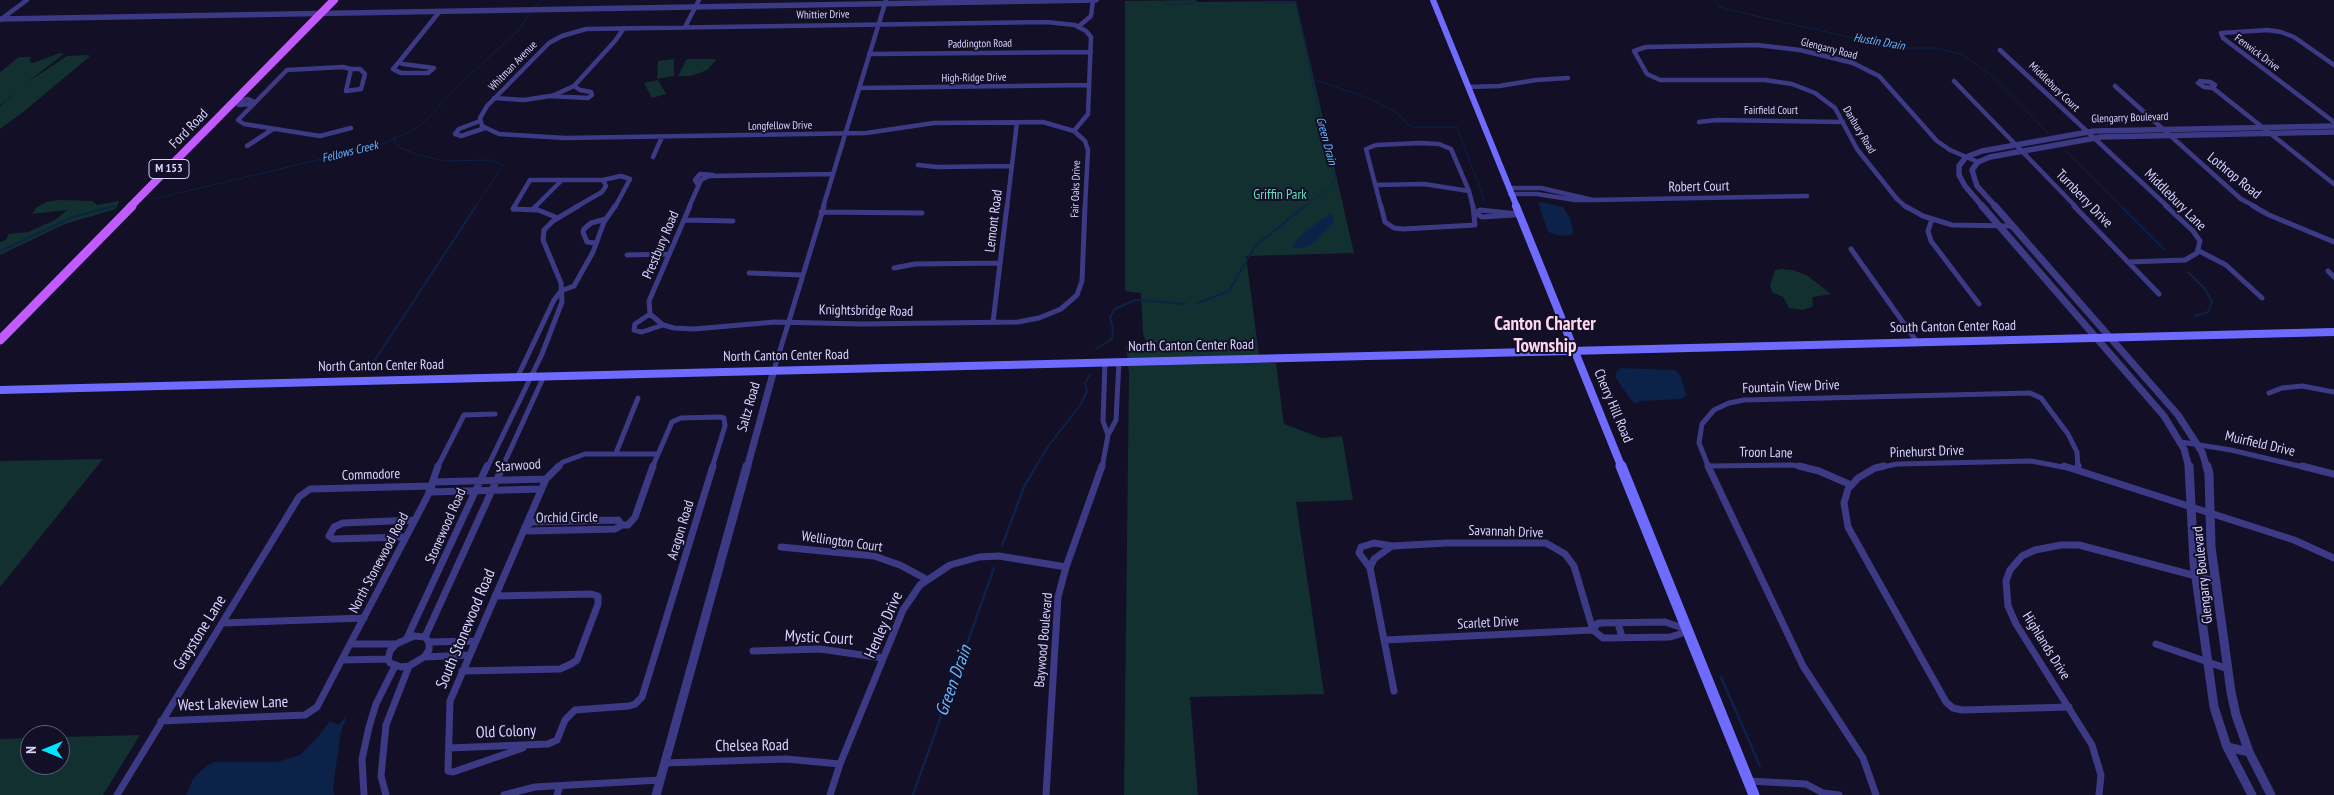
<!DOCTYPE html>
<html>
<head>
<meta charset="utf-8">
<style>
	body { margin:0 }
	#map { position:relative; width:2334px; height:795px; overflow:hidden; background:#130f26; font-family:"PT Sans Narrow",sans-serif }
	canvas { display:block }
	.north { position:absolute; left:20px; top:725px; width:50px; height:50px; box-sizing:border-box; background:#130f26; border:1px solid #625e7d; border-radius:50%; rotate:270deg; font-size:14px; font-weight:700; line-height:20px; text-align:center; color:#d9d4ff }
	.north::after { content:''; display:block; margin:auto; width:18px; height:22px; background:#00e5ff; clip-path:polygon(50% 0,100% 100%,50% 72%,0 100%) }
</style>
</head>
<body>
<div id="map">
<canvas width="2334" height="795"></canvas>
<div class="north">N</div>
</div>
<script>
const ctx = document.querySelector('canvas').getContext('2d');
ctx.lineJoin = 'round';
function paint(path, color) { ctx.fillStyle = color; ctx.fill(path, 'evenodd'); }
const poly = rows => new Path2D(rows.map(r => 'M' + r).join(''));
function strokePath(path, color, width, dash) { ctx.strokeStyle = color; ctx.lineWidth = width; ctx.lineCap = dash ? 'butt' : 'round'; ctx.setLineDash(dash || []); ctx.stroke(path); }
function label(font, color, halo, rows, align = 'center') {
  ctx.font = font + ' "PT Sans Narrow",sans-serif'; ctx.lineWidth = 4; ctx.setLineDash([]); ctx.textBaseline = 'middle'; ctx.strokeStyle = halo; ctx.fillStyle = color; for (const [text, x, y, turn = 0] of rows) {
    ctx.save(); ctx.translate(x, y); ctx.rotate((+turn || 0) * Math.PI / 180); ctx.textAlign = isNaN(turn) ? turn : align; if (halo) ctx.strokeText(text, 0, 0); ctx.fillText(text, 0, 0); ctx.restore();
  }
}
paint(poly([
	[1196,0,1197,2,1200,2,1296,1,1354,253,1246,256,1260,363,1276,363,1284,424,1322,438,1342,436,1353,500,1296,502,1324,694,1190,697,1198,795,1124,795,1129,374,1126,346,1146,342,1143,333,1141,293,1125,291,1125,1],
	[60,53,64,54,26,83,67,56,89,55,89,57,22,113,0,129,0,106,19,90,0,105,0,72,19,57,31,57,29,61,33,63],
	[674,59,674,76,657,79,658,61],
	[689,59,717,59,707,70,691,76,678,76,686,60],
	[658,80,666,94,652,98,644,83],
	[59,200,92,201,97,205,119,201,116,209,65,224,0,255,0,242,6,240,9,234,28,232,55,220,67,210,32,214,36,208,46,202],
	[1782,269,1793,270,1808,276,1831,294,1814,297,1812,298,1813,306,1804,310,1789,308,1783,297,1772,292,1770,285,1775,270],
	[103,459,0,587,0,461],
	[140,735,103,795,0,795,0,739,30,738,30,765,60,765,60,737]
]), '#12302f');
paint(poly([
	[1542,202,1563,207,1570,219,1573,230,1572,235,1561,236,1548,232,1538,203],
	[1331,213,1334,217,1333,223,1317,240,1307,247,1294,248,1292,246,1303,233],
	[1621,368,1675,370,1680,375,1686,394,1682,399,1642,401,1634,404,1615,377,1617,371],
	[347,716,341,731,333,788,334,795,186,795,193,779,206,766,215,762,277,762,300,755,317,738,330,721,338,725]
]), '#0c2248');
strokePath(poly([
	[1714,0,1720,7,1730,10,1875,43,1898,48,1937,48,1963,55,1992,76,2048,133],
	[1163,2,1166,4,1195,4],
	[1265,3,1296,2,1329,161,1336,178,1332,185,1304,207],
	[534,8,541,0],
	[1312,79,1371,99,1395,111,1411,127,1457,127,1485,202],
	[394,138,396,144,401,148,418,155,445,161,490,160,503,165,475,207],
	[2065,150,2122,207],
	[154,199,380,145,413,130,424,122,463,81,518,31,529,14],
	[110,207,115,206]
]), '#0c2248', 1);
strokePath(poly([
	[2121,206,2164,249],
	[0,251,73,217,115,206],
	[2188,272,2205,289,2212,302,2208,312,2195,316],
	[1195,304,1229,291,1255,246,1305,206],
	[1096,349,1112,339,1113,329,1110,317,1115,309,1135,300,1186,304],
	[371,366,476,206],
	[1035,468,1049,445,1081,404,1087,391,1085,383,1090,375]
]), '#0c2248', 2);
strokePath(poly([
	[1002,546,1024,487,1036,466],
	[1721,677,1760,766],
	[913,795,994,568]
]), '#0c2248', 2.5);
strokePath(poly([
	[0,20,27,0],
	[1046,22,1075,25,1086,31,1091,37,1088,114,1074,131,1043,122,934,123,866,133,565,138,499,134,482,126,480,118,487,106,549,43,562,36,586,29,1046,22],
	[685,27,699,0],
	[1078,27,1091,16,1093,0],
	[2000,50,2168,207],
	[869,54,1091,52],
	[399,62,403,64,434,68,428,73,401,73,393,69,399,62],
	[399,62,440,11],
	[2334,65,2294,37,2281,32,2268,30,2221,33,2223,38,2334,122],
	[351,69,343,67,287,70,238,120,244,124,320,136,351,128],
	[351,69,360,69,365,74,361,89,346,91,351,69],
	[1954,81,2076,207],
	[2200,81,2210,82,2215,85,2213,88,2204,87,2198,83,2200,81],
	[2115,86,2241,199,2256,207],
	[1468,87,1499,86,1536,80,1568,78],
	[859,88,1089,85],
	[2213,88,2334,184],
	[552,96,574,86],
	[494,98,524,100,550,96,588,98,592,95,591,92,580,90,574,86,615,41,624,28],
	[235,102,248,99,254,102],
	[235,102,239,105,250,104],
	[480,121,459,129,455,134,461,136,485,128],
	[1699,122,1717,120,1843,122],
	[1074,131,1085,141,1088,150,1085,207],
	[247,146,273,129],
	[653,157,662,137],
	[918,165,937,167,1012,166],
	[698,185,695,180,700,174,713,175],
	[1375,185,1424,184,1469,191],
	[1508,188,1541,188,1593,200,1575,200,1537,194,1510,194],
	[1593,200,1807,196],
	[514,207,530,180,603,180,621,176,630,179,615,207],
	[535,207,562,180],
	[576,207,602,192,606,186,603,180],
	[689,207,701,180,709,176,832,174],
	[823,207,886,0],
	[1007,207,1017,122],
	[1381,207,1366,149,1376,145,1420,143,1439,144,1451,149,1469,191,1473,207],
	[1906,207,1897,199,1857,149,1835,108,1815,93,1792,84,1765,80,1660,80,1647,74,1634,51,1646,47,1757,45,1800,50,1853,63,1879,76,1937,141,1950,150,1978,162]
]), '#3d3a85', 4.5);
strokePath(poly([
	[690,206,649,301,650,314,663,325,674,328,694,329,775,322,861,324,1018,322,1039,318,1061,309,1077,295,1082,281,1085,206],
	[1381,206,1385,222,1394,228,1403,229,1475,225,1473,206],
	[1905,206,1923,216,1952,225,2012,226],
	[2074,206,2159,294],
	[2253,206,2269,215,2334,242],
	[513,209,515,206],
	[513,209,538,210,558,218],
	[533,209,536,206],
	[821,212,922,213],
	[1475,213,1480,210,1518,214],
	[1475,213,1482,217,1514,215],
	[1932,219,1928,231,1931,241,1979,304],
	[684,220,733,221],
	[595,243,587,242,583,232,584,229,591,223,606,219],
	[1851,249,1917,342],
	[2199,251,2226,265,2262,298],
	[627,255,669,254],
	[2129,262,2185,260,2197,253,2200,241,2193,231,2166,206],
	[894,268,915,264,1000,263],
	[2328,271,2334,277],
	[749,273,802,275],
	[650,314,635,324,634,330,642,332,663,325],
	[993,322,1007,206],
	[1105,362,1103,421,1108,435],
	[774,370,824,206],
	[518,376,554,300,561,291,574,286,593,252,604,222,615,206],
	[2269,393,2282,388,2302,386,2334,392],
	[2181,442,2231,450,2307,468],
	[616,453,638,398],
	[1708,466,1793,465,1805,468],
	[437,468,464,415,495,414],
	[487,468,542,354,562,302,561,283,543,240,544,230,553,221,578,206],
	[502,468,544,376],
	[557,468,563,462,585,454,657,454],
	[652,468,672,422,681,418,720,417,724,418,725,426,712,468],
	[1102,468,1108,435,1116,420,1119,361],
	[1709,468,1699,443,1702,424,1714,410,1729,403,1744,400,2030,393,2041,398,2068,434,2077,452,2078,468],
	[1877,468,1897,464,2031,461,2068,468]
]), '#3d3a85', 5);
strokePath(poly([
	[1708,466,1803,666,1863,758,1876,795],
	[1799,466,1819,471,1851,485],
	[1884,466,1875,468,1858,478,1848,489,1844,503,1848,527,1946,702,1953,708,1962,710,2069,707],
	[2064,466,2294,540,2334,558],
	[2078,466,2078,470],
	[2302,466,2334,474],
	[433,482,546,479],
	[430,492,541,489],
	[618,520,622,525,615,529,528,531,525,527,532,522,618,520],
	[622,525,628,525,635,517,653,466],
	[406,537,333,539,329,536,334,527,343,523,415,520],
	[781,547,874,556,900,565,926,579],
	[1370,568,1359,553,1361,547,1374,543,1392,546],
	[1665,622,1686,629,1680,634,1670,637,1603,638,1593,630,1598,623,1665,622],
	[222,623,364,618],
	[1618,623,1622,637],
	[414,636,425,637,429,642,429,650,424,657,409,666,401,667,390,663,388,659,390,651,396,644,414,636],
	[425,637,503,466],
	[407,638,487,466],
	[1385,640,1593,630],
	[429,642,475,641],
	[350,644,396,644],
	[2156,644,2228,669],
	[753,651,820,649,883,658],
	[424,657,469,655],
	[342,660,388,659],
	[462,671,560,669,571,664,577,660,598,604,598,596,591,594,495,596],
	[1394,691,1370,568,1374,559,1392,546,1447,543,1546,543,1565,554,1574,566,1593,630],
	[161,721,305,715,317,707,428,495,438,466],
	[449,748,548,744,557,740,565,720,575,710,629,706,635,704,642,697,713,466],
	[523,748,453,772,448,771,450,701,546,479,559,466],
	[665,763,786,759,840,764],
	[1748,781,1806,784,1823,793,1839,795],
	[117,795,299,497,310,489,432,486],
	[364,795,362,759,369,727,376,704,395,666],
	[386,795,381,776,386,725,409,666],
	[504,795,535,787,660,780],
	[557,795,560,786],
	[830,795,840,764,903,610,920,585,950,565,979,557,999,556,1066,567],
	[1046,795,1058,597,1066,567,1102,466],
	[2099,795,2101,775,2092,745,2016,624,2008,606,2006,581,2010,570,2022,556,2035,550,2061,545,2079,545,2215,581]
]), '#3d3a85', 7);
strokePath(poly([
	[0,19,1096,0],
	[1983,207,1965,186,1959,175,1959,166,1966,157,1982,151,2094,131,2334,126],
	[1996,207,1977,186,1972,170,1978,162,1990,157,2101,137,2334,132]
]), '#3d3a85', 5.5);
strokePath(poly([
	[1982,206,2164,416,2184,449,2189,468],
	[1995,206,2178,415,2202,452,2207,468],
	[747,468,774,370]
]), '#3d3a85', 7);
strokePath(poly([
	[2189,466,2194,563,2214,707,2227,747,2252,795],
	[2207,466,2209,474,2211,547,2231,692,2236,715,2249,752,2271,795],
	[2227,747,2249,752],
	[656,795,747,466]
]), '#3d3a85', 9);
strokePath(poly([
	[1433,0,1517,207]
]), '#6f6bff', 6);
strokePath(poly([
	[1516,206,1622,468],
	[0,390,2334,332]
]), '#6f6bff', 8);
strokePath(poly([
	[1621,466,1754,795]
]), '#6f6bff', 11);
strokePath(poly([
	[130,207,334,0]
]), '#c25bff', 8);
strokePath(poly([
	[0,340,132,206]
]), '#c25bff', 9);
label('11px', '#d9d4ff', '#130f26', [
	["Whittier Drive",823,15,-1],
	["Paddington Road",980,44,-1],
	["Glengarry Road",1829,49,14],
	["Fenwick Drive",2257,53,37],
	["Whitman Avenue",513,66,-46],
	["High-Ridge Drive",974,78,-1],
	["Middlebury Court",2054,87,44],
	["Fairfield Court",1771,111],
	["Glengarry Boulevard",2130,118,-2],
	["Longfellow Drive",780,126,-1],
	["Danbury Road",1859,130,59],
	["Fair Oaks Drive",1076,189,-88]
]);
label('italic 12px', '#62b6ff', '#130f26', [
	["Hustin Drain",1879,42,10],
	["Green Drain",1326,141,75],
	["Fellows Creek",350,152,-14]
]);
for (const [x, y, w] of [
	[169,169,40]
]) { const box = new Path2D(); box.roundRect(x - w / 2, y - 9.5, w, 19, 4); ctx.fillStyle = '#130f26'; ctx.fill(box); strokePath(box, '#d9d4ff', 1); }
label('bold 12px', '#d9d4ff', null, [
	["M 153",169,169]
]);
label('14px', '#d9d4ff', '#130f26', [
	["Ford Road",189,129,-46],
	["Lothrop Road",2234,176,39],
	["Robert Court",1699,187,-1],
	["Turnberry Drive",2084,199,46],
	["Middlebury Lane",2175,200,45],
	["Lemont Road",994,221,-83],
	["Prestbury Road",661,245,-67],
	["Knightsbridge Road",866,311,1],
	["South Canton Center Road",1953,327,-1],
	["North Canton Center Road",1191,346,-1],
	["North Canton Center Road",786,356,-1],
	["North Canton Center Road",381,366,-1],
	["Fountain View Drive",1791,387,-2],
	["Cherry Hill Road",1613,406,67],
	["Saltz Road",749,407,-74],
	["Muirfield Drive",2260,444,13],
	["Pinehurst Drive",1927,452,-2],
	["Troon Lane",1766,453,1],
	["Starwood",518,466,-4],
	["Commodore",371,475,-2],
	["Orchid Circle",567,518,-1],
	["Stonewood Road",446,526,-66],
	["Aragon Road",681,530,-73],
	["Savannah Drive",1506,532,2],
	["Wellington Court",842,542,8],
	["North Stonewood Road",379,563,-62],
	["Glengarry Boulevard",2203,575,-96],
	["Scarlet Drive",1488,623,-3],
	["Baywood Boulevard",1044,640,-85],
	["Highlands Drive",2046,646,58]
]);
label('14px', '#5fe0c0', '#130f26', [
	["Griffin Park",1280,195]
]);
label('16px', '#d9d4ff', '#130f26', [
	["Henley Drive",884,625,-66],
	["South Stonewood Road",466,629,-67],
	["Graystone Lane",200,633,-58],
	["Mystic Court",819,638,3],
	["West Lakeview Lane",233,704,-2],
	["Old Colony",506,732,-2],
	["Chelsea Road",752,746,-1]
]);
label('italic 18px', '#62b6ff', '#130f26', [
	["Green Drain",954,681,-70]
]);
label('bold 19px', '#ffd6f0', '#130f26', [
	["Canton Charter",1545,325],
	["Township",1545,347]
]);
</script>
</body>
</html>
